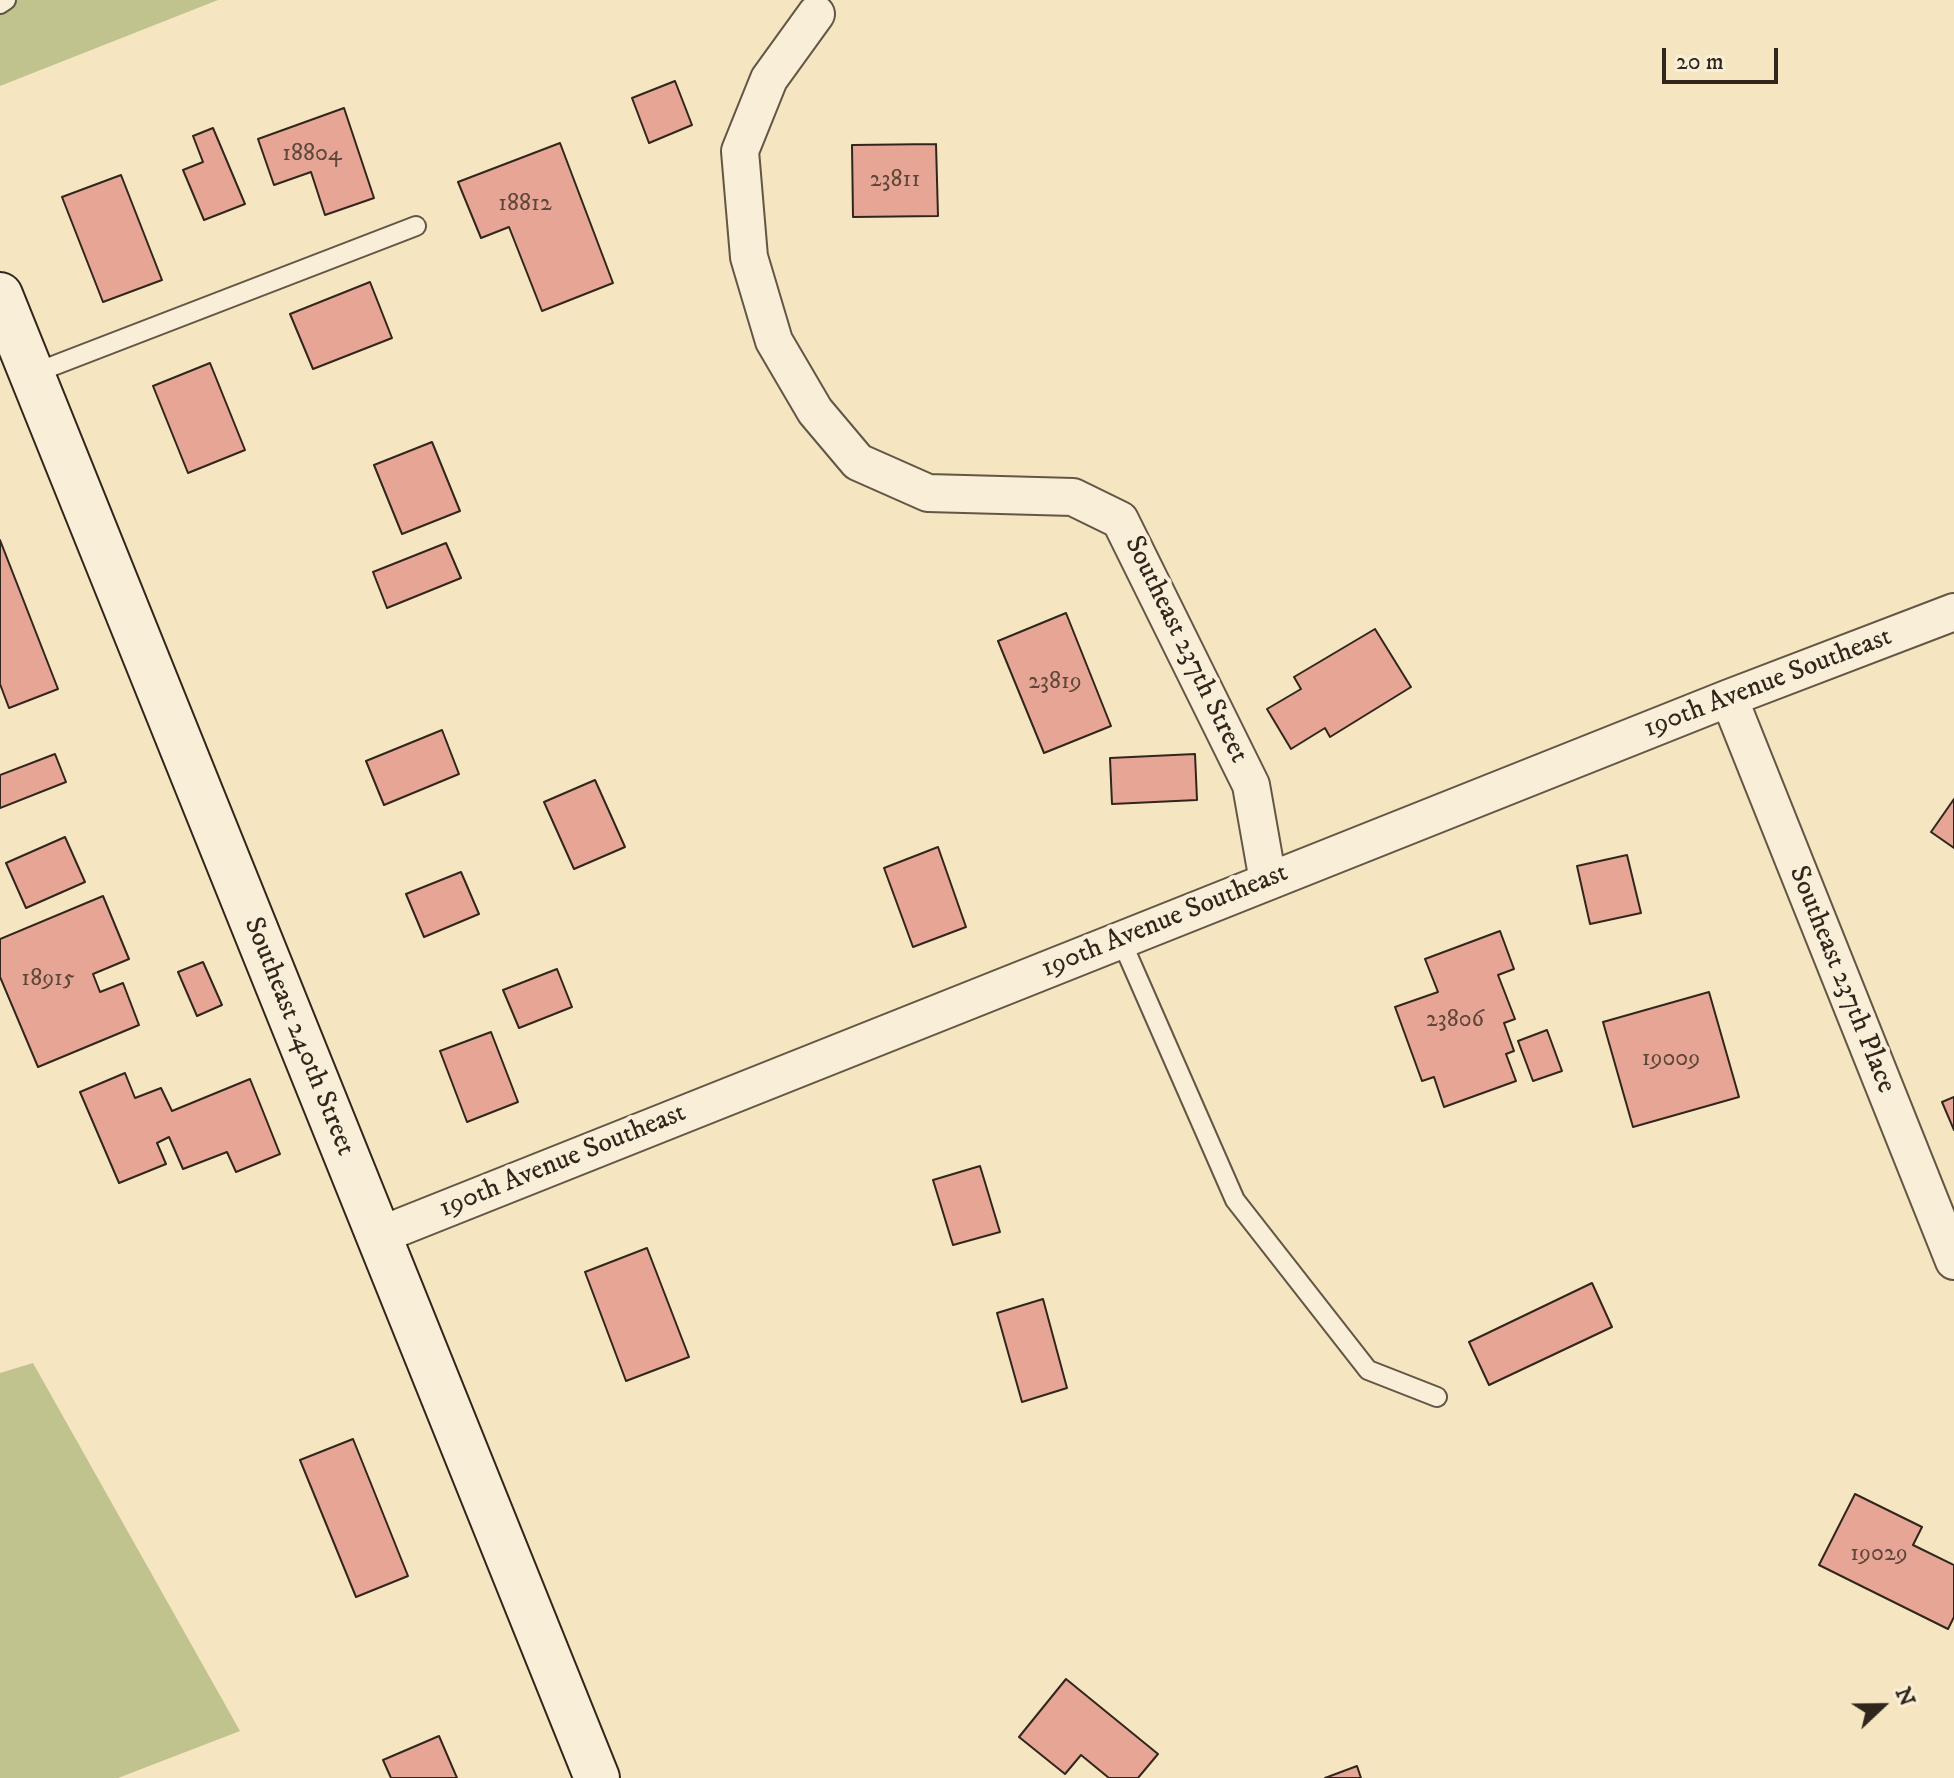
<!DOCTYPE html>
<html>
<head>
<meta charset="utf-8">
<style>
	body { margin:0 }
	#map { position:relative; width:1954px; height:1778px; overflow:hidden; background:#f6e5c1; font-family:"IM FELL DW Pica",serif }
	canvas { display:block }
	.north { position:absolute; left:1842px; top:1666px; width:80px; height:80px; -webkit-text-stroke:6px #f9eed7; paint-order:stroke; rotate:68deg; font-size:22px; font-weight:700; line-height:32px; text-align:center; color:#31261c }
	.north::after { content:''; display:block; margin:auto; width:28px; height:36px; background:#31261c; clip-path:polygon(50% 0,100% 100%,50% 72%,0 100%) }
	.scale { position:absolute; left:1662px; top:48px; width:116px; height:36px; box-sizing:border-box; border:4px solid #31261c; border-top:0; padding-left:10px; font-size:24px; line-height:28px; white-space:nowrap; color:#31261c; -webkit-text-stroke:6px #f9eed7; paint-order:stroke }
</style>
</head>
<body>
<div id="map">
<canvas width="1954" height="1778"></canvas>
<div class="north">N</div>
<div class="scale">20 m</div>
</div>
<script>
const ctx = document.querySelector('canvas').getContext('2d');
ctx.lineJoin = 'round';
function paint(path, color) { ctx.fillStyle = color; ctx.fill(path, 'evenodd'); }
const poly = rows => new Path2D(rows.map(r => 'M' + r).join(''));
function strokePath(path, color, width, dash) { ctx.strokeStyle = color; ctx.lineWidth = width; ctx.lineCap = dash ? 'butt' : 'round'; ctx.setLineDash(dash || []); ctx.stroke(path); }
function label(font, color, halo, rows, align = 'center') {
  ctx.font = font + ' "IM FELL DW Pica",serif'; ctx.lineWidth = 8; ctx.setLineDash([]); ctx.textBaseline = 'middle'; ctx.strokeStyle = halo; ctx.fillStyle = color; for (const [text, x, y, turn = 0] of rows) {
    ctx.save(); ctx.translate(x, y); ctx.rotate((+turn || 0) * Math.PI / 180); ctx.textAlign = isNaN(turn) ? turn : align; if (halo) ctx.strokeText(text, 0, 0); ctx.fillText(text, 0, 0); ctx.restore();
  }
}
paint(poly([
	[0,0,218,0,0,86],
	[33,1363,240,1731,118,1778,0,1778,0,1373]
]), '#c1c38f');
const building = poly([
	[675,81,692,125,649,143,632,98,675,81],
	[344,108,374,198,325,215,311,172,274,185,258,139,344,108],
	[213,128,245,204,204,220,183,170,203,162,193,136,213,128],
	[560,143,613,283,542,311,509,227,481,238,458,182,560,143],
	[936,144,938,216,853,217,852,145,936,144],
	[121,175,162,280,103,302,62,197,121,175],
	[370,282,392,338,313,369,290,314,370,282],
	[210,363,245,450,188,473,153,386,210,363],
	[432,442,460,511,402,534,374,465,432,442],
	[0,540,58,689,9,708,0,684,0,540],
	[446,543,461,578,387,608,373,572,446,543],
	[1066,613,1111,726,1044,753,998,641,1066,613],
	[1375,629,1411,687,1330,737,1325,728,1291,749,1267,709,1301,689,1294,677,1375,629],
	[442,730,459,774,384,805,366,761,442,730],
	[55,754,66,782,0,808,0,775,55,754],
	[1195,754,1197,800,1112,804,1110,758,1195,754],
	[595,780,625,847,574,869,544,802,595,780],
	[1954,799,1954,848,1931,832,1954,799],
	[65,837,85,882,26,908,6,863,65,837],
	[938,847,966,927,913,947,884,868,938,847],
	[1627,855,1641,913,1590,924,1577,866,1627,855],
	[461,872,479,914,424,937,406,894,461,872],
	[103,896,129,959,93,974,100,992,123,983,139,1025,38,1067,0,977,0,939,103,896],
	[1500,931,1514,969,1498,975,1515,1019,1504,1023,1514,1051,1506,1054,1516,1081,1444,1107,1434,1077,1422,1081,1395,1007,1438,992,1425,959,1500,931],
	[203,962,222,1005,197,1016,178,972,203,962],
	[557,969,572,1007,519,1028,503,990,557,969],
	[1709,992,1739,1097,1633,1127,1603,1022,1709,992],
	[1547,1030,1562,1071,1533,1081,1518,1041,1547,1030],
	[491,1032,518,1102,467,1122,440,1051,491,1032],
	[125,1073,135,1098,161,1088,172,1111,250,1079,280,1154,236,1172,227,1152,183,1169,169,1137,157,1143,166,1164,119,1183,80,1092,125,1073],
	[1954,1097,1954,1130,1942,1102,1954,1097],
	[980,1166,1000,1232,953,1245,933,1180,980,1166],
	[647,1248,689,1357,626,1381,585,1272,647,1248],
	[1592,1283,1612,1327,1489,1385,1469,1342,1592,1283],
	[1043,1299,1067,1388,1022,1402,997,1313,1043,1299],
	[353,1439,408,1576,356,1597,300,1460,353,1439],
	[1855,1494,1922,1527,1913,1545,1954,1565,1954,1617,1948,1629,1819,1565,1855,1494],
	[1066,1679,1158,1754,1138,1778,1109,1778,1081,1755,1065,1774,1019,1737,1066,1679],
	[439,1736,457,1778,391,1778,383,1760,439,1736],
	[1357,1766,1361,1778,1325,1778,1357,1766]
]);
paint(building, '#e7a695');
strokePath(building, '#31261c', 2);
const lane = poly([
	[0,4,6,0],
	[32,374,416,226],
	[1121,940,1235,1200,1368,1370,1437,1397]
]);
const street = poly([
	[816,14,769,79,740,151,749,257,774,341,815,411,858,462,928,493,1073,497,1120,520,1251,785,1268,881],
	[1729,698,1954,1261],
	[378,1236,1729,698,1954,612]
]);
const secondary = poly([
	[0,295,597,1778]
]);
strokePath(lane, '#625645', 22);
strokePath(street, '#625645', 40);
strokePath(secondary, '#31261c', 48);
strokePath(lane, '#f9eed7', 18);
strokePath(street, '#f9eed7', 36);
strokePath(secondary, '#f9eed7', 44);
label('24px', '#5e463a', null, [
	["18804",312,155],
	["23811",895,181],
	["18812",525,205],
	["23819",1055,683],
	["18915",48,980],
	["23806",1455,1021],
	["19009",1671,1060],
	["19029",1879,1555]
]);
label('28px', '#31261c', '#f9eed7', [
	["Southeast 237th Street",1185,650,64],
	["190th Avenue Southeast",1768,684,-21],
	["190th Avenue Southeast",1165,922,-22],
	["Southeast 237th Place",1841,980,68],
	["Southeast 240th Street",298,1037,68],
	["190th Avenue Southeast",563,1162,-22]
]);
</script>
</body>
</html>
